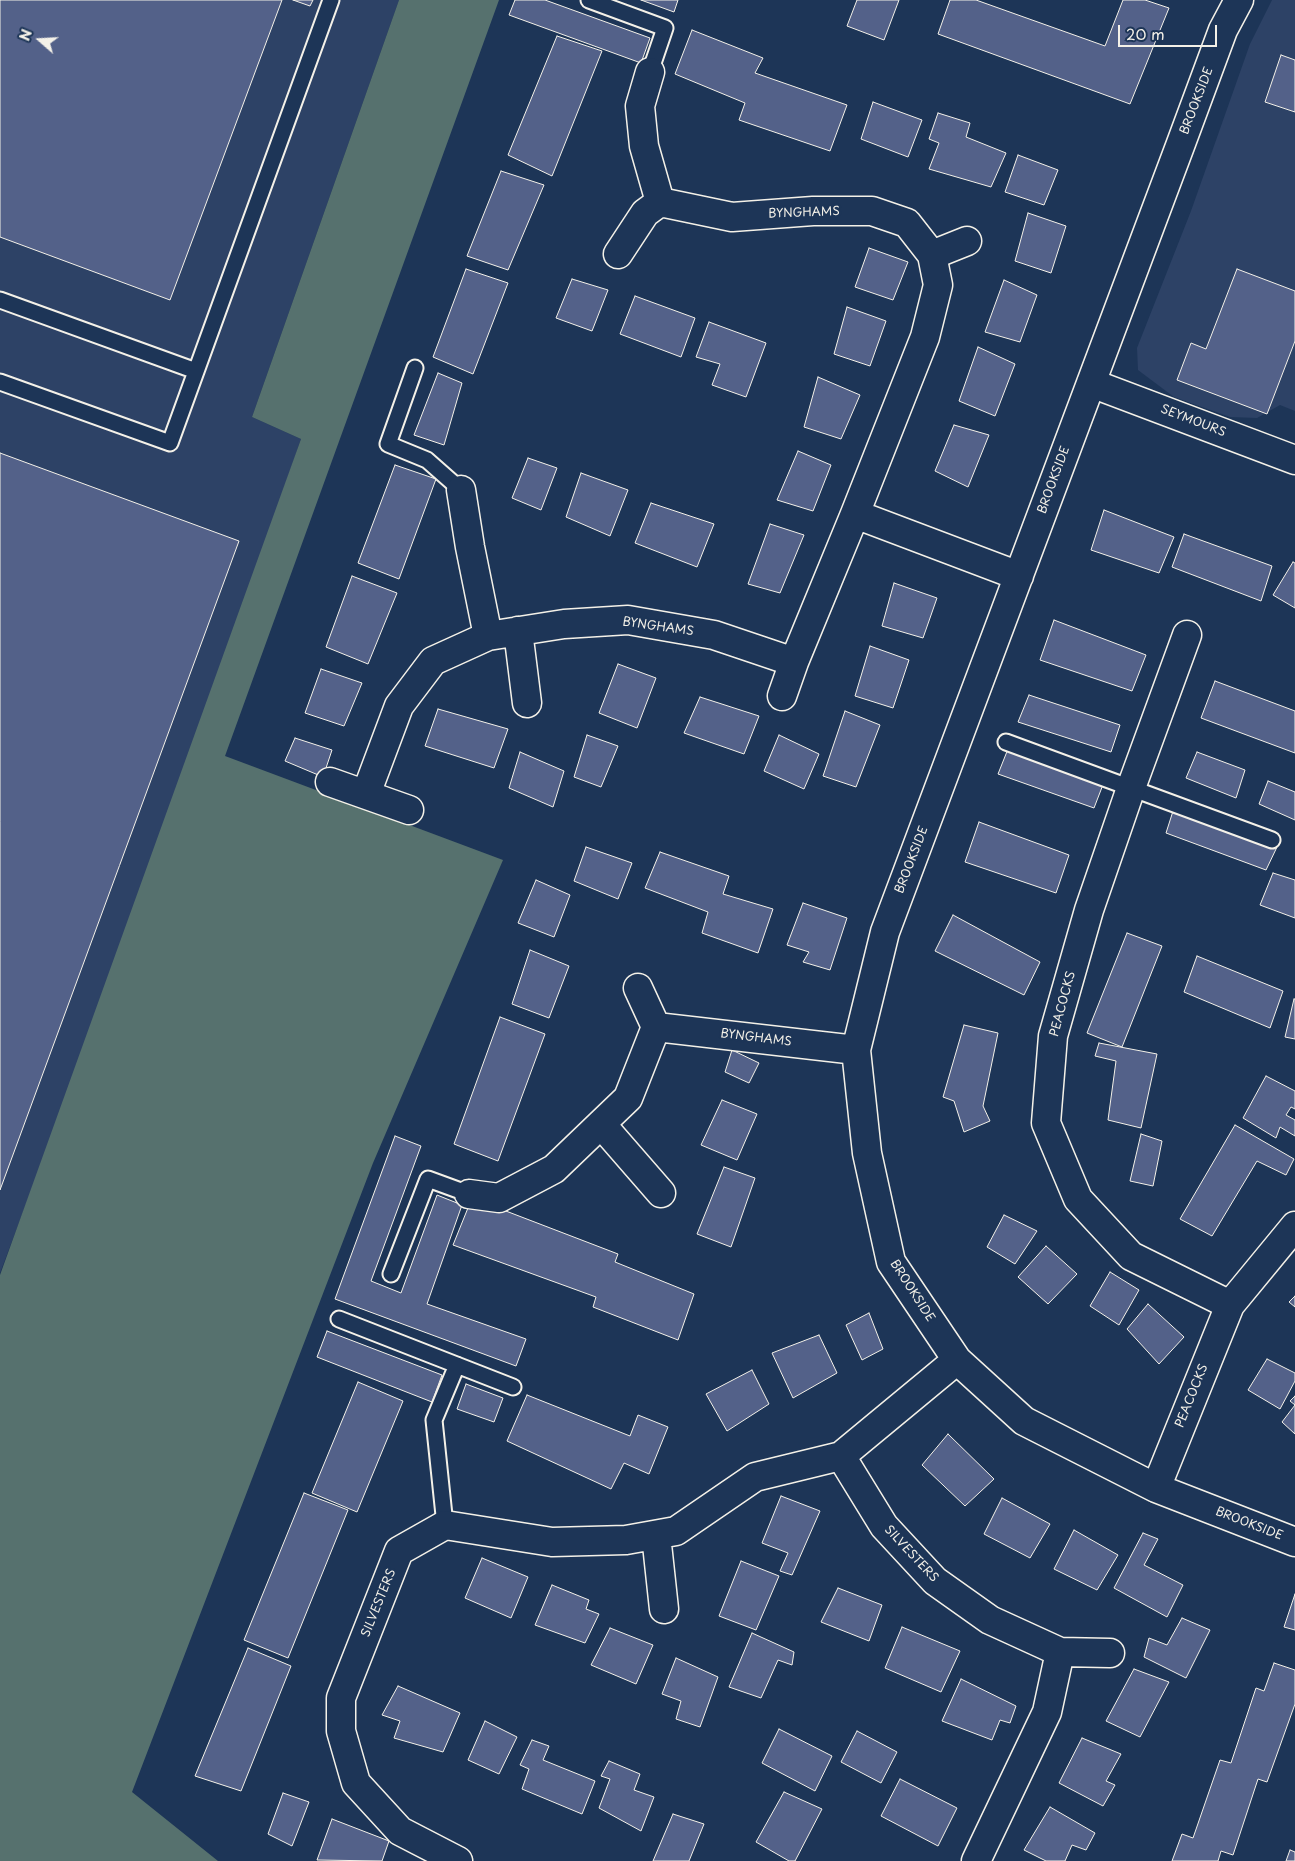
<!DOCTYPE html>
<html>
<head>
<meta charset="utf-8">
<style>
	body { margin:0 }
	#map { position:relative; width:1295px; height:1861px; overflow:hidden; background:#1d3557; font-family:"Playpen Sans",sans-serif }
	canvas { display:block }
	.north { position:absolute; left:15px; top:15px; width:50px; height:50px; -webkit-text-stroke:4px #1d3557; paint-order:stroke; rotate:289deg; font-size:14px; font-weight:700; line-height:20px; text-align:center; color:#f4f1e8 }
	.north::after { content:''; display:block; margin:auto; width:18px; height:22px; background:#f4f1e8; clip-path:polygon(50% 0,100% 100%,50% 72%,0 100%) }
	.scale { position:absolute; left:1118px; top:25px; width:99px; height:22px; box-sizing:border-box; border:2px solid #f4f1e8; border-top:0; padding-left:6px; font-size:15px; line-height:18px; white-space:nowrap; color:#f4f1e8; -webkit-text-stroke:4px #1d3557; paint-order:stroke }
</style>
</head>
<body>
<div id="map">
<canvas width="1295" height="1861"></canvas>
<div class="north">N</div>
<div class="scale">20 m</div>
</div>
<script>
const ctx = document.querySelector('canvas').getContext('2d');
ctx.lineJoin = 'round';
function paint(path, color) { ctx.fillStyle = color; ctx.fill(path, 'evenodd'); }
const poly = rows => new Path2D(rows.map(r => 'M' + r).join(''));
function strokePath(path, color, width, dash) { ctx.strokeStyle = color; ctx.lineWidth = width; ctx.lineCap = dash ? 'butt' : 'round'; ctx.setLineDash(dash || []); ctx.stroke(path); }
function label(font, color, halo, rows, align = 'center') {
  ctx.font = font + ' "Playpen Sans",sans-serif'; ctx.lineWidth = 4.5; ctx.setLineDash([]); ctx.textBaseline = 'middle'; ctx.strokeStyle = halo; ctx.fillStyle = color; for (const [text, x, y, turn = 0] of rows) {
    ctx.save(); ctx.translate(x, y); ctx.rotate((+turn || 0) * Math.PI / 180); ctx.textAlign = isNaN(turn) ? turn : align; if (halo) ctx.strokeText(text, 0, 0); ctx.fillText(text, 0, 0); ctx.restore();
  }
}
paint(poly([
	[0,0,399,0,252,417,301,439,149,878,0,1273],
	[1272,0,1295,0,1295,411,1280,405,1257,418,1230,417,1174,397,1138,370,1137,348,1191,211,1250,44]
]), '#2d4266');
paint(poly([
	[399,0,499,0,225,756,503,860,373,1163,132,1792,218,1861,0,1861,0,1275,301,439,252,417]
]), '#56716e');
const building = poly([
	[0,0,282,0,170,300,0,237,0,0],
	[293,0,313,0,310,6,293,0],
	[515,0,545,0,650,38,641,63,509,15,515,0],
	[641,0,678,0,674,12,641,0],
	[857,0,899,0,884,40,847,26,857,0],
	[950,0,976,0,1105,46,1123,0,1145,0,1169,8,1130,104,938,34,950,0],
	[692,30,763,58,755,73,847,105,830,151,739,120,745,103,675,74,692,30],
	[557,36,602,51,552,176,508,155,557,36],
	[1281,55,1295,60,1295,112,1265,102,1281,55],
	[873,102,922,120,908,157,861,139,873,102],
	[938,113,970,123,966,137,1006,153,991,187,929,169,939,143,929,139,938,113],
	[1018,155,1058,170,1044,205,1005,192,1018,155],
	[501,171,544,185,508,270,467,256,501,171],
	[1028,213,1066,226,1051,273,1015,261,1028,213],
	[869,248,908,262,893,300,855,287,869,248],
	[466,269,508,283,473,374,433,357,466,269],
	[1237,269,1295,291,1295,341,1267,414,1177,380,1191,343,1206,349,1237,269],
	[572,279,608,290,592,331,556,318,572,279],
	[1004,280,1037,295,1020,342,985,332,1004,280],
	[635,296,695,318,681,357,620,334,635,296],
	[847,307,886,321,870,366,834,354,847,307],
	[709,322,766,343,746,397,712,385,720,364,696,357,709,322],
	[978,347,1015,364,995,416,959,401,978,347],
	[438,373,462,383,444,445,414,435,438,373],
	[818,377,860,395,841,439,804,427,818,377],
	[954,425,989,435,968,487,935,471,954,425],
	[798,451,831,465,813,511,777,500,798,451],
	[0,453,239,541,0,1190,0,453],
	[528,458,557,468,541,510,512,498,528,458],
	[395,465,436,479,399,579,358,563,395,465],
	[581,473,628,490,610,536,566,517,581,473],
	[651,503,714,524,697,567,635,543,651,503],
	[1104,510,1174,537,1159,573,1091,550,1104,510],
	[770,524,804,535,780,593,748,584,770,524],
	[1184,534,1272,566,1261,601,1172,567,1184,534],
	[1293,562,1295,563,1295,608,1273,595,1293,562],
	[352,576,397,593,368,664,326,647,352,576],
	[894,583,937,598,923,638,882,626,894,583],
	[1054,620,1146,655,1132,691,1040,660,1054,620],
	[870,646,909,660,893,708,855,696,870,646],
	[618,664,656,678,637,728,599,713,618,664],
	[321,669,362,683,344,726,305,713,321,669],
	[1215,681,1295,711,1295,753,1201,718,1215,681],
	[1029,695,1120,725,1111,752,1018,722,1029,695],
	[700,697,759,716,744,754,684,733,700,697],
	[438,709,508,729,494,768,425,746,438,709],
	[845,711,880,725,856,787,823,776,845,711],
	[587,735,618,746,601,787,574,777,587,735],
	[779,735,819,754,804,789,764,771,779,735],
	[295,738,332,750,323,777,285,761,295,738],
	[1008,749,1104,782,1094,808,998,774,1008,749],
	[520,752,564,771,553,807,509,788,520,752],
	[1197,752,1245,770,1236,798,1186,778,1197,752],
	[1268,781,1295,792,1295,820,1259,804,1268,781],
	[1174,808,1277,847,1266,870,1166,833,1174,808],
	[979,822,1069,855,1056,893,965,862,979,822],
	[586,847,632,863,618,899,574,881,586,847],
	[660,852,729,876,723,894,773,909,758,953,702,933,708,912,645,888,660,852],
	[1273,873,1295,880,1295,918,1260,905,1273,873],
	[536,880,570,895,554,937,518,923,536,880],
	[803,903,847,918,830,970,803,962,809,952,787,945,803,903],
	[953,915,1040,962,1024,995,935,951,953,915],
	[1127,933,1162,946,1122,1047,1087,1033,1127,933],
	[530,950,569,966,549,1018,512,1004,530,950],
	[1197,956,1283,991,1270,1028,1184,992,1197,956],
	[1294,999,1295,999,1295,1039,1285,1037,1294,999],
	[500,1017,545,1034,498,1161,454,1144,500,1017],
	[964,1025,998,1033,983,1106,990,1121,964,1132,954,1101,943,1097,964,1025],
	[1099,1043,1157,1054,1141,1128,1108,1120,1116,1061,1095,1056,1099,1043],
	[732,1050,759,1063,749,1083,725,1072,732,1050],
	[1266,1076,1295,1091,1295,1109,1291,1107,1286,1115,1295,1120,1295,1136,1280,1127,1276,1138,1243,1118,1266,1076],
	[722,1100,757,1114,737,1160,701,1145,722,1100],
	[1235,1125,1294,1159,1286,1175,1257,1161,1212,1236,1180,1219,1235,1125],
	[1141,1134,1162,1141,1153,1186,1130,1181,1141,1134],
	[395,1136,421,1146,371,1281,401,1293,437,1195,462,1205,427,1304,526,1339,516,1366,335,1299,395,1136],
	[724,1167,755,1178,731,1247,697,1234,724,1167],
	[472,1198,618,1254,615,1262,694,1294,678,1340,593,1307,596,1297,453,1245,472,1198],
	[1004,1215,1037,1231,1015,1264,987,1247,1004,1215],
	[1046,1246,1077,1274,1048,1304,1018,1277,1046,1246],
	[1110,1272,1139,1290,1119,1325,1090,1306,1110,1272],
	[1295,1296,1295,1307,1289,1302,1295,1296],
	[1148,1304,1184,1337,1159,1364,1127,1329,1148,1304],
	[869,1313,883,1349,862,1360,846,1325,869,1313],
	[327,1331,442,1375,432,1402,317,1357,327,1331],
	[819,1335,837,1373,793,1398,772,1353,819,1335],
	[1267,1359,1295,1373,1295,1381,1280,1409,1248,1390,1267,1359],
	[752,1370,769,1404,727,1431,706,1394,752,1370],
	[358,1382,403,1401,357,1512,312,1493,358,1382],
	[466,1384,503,1398,494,1422,457,1409,466,1384],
	[527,1395,630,1436,638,1415,668,1427,649,1474,624,1463,611,1489,507,1441,527,1395],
	[1295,1396,1295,1405,1290,1401,1295,1396],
	[1295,1405,1295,1434,1282,1422,1295,1405],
	[948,1434,994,1479,965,1506,922,1465,948,1434],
	[304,1493,348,1510,288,1658,244,1640,304,1493],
	[781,1496,820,1511,792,1575,780,1571,788,1553,762,1543,781,1496],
	[1002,1498,1050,1524,1030,1558,984,1534,1002,1498],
	[1074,1530,1118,1555,1097,1590,1054,1569,1074,1530],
	[1143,1533,1158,1539,1144,1565,1183,1585,1167,1617,1114,1588,1143,1533],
	[482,1558,528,1577,511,1618,465,1598,482,1558],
	[741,1561,779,1576,756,1630,719,1616,741,1561],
	[552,1585,589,1600,586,1609,599,1614,585,1643,535,1625,552,1585],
	[838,1588,882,1605,869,1641,821,1622,838,1588],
	[1295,1594,1295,1630,1284,1627,1295,1594],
	[1182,1618,1210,1630,1186,1678,1144,1657,1149,1638,1167,1645,1182,1618],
	[902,1627,960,1651,941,1692,885,1668,902,1627],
	[610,1628,653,1645,636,1684,591,1665,610,1628],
	[752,1633,794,1652,792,1665,778,1660,761,1698,729,1687,752,1633],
	[248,1648,291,1666,241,1791,195,1776,248,1648],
	[676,1658,718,1677,700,1727,676,1719,681,1701,662,1694,676,1658],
	[1274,1663,1295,1670,1295,1704,1267,1782,1258,1779,1233,1855,1221,1851,1218,1861,1172,1861,1182,1834,1193,1838,1220,1760,1231,1763,1256,1688,1264,1691,1274,1663],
	[1134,1669,1169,1682,1140,1737,1106,1721,1134,1669],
	[961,1679,1016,1706,1010,1723,1000,1720,992,1740,942,1721,961,1679],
	[398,1686,460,1713,443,1752,394,1738,400,1721,382,1715,398,1686],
	[485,1721,517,1737,499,1774,468,1760,485,1721],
	[779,1729,832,1756,815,1791,762,1763,779,1729],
	[857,1731,897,1752,881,1783,841,1762,857,1731],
	[1082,1738,1121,1754,1106,1781,1115,1785,1103,1806,1059,1783,1082,1738],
	[532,1740,549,1746,543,1760,595,1781,582,1814,522,1789,529,1769,520,1765,532,1740],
	[609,1761,640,1774,634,1790,654,1797,641,1831,599,1808,610,1779,601,1776,609,1761],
	[900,1779,957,1808,938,1846,881,1816,900,1779],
	[784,1792,822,1809,795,1861,789,1861,756,1842,784,1792],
	[283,1793,309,1802,292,1846,268,1834,283,1793],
	[1050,1807,1095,1833,1086,1850,1072,1845,1065,1861,1046,1861,1024,1850,1050,1807],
	[673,1814,704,1824,689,1861,653,1861,673,1814],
	[332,1819,389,1841,382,1861,317,1860,332,1819],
	[1290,1850,1295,1852,1295,1861,1286,1861,1290,1850]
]);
paint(building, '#536189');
strokePath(building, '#f4f1e8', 1);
const lane = poly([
	[589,0,665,28,650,72],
	[0,300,196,371],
	[415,368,388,444,427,460,461,490],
	[0,382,170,443,331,0],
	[1006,742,1272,840],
	[391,1274,428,1179,469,1194],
	[339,1319,513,1387],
	[445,1525,434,1420,457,1365]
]);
const street = poly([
	[1239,0,1223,30,1180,146,885,932,856,1050,867,1153,891,1262,957,1360,1024,1421,1156,1488,1295,1542],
	[650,72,640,106,644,146,660,202],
	[618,254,645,213,660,202,732,217,813,211,872,211,907,223,932,255,938,285,925,337,855,514,794,662,782,696],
	[932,255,967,241],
	[1091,383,1295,460],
	[461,490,470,547,488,636],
	[855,514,1019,576],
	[518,631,527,703],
	[1187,635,1131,788,1089,910,1053,1036,1046,1123,1078,1199,1131,1256,1230,1305],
	[330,782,409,810],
	[366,794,399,706,433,661,488,636,564,624,628,620,714,635,794,662],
	[638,988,656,1027],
	[601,1124,661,1193],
	[469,1194,499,1198,554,1169,628,1098,656,1027,856,1050],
	[841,1456,884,1526,935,1581,990,1620,1060,1652,1110,1653],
	[1156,1488,1230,1305,1295,1226],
	[656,1535,664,1609],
	[458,1861,400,1831,356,1783,341,1731,341,1698,399,1551,445,1525,552,1542,626,1540,676,1531,755,1477,841,1456,957,1360],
	[976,1861,1047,1712,1060,1652]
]);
strokePath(lane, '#f4f1e8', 19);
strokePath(street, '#f4f1e8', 31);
strokePath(lane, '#1d3557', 15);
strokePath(street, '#1d3557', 28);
label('12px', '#f4f1e8', '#1d3557', [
	["BROOKSIDE",1197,101,-69],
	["BYNGHAMS",804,213,-2],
	["SEYMOURS",1193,421,21],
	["BROOKSIDE",1054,480,-70],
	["BYNGHAMS",658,627,8],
	["BROOKSIDE",912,860,-69],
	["PEACOCKS",1063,1004,-75],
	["BYNGHAMS",756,1038,7],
	["BROOKSIDE",912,1291,57],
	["PEACOCKS",1192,1396,-68],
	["BROOKSIDE",1249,1524,21],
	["SILVESTERS",911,1554,47],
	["SILVESTERS",379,1603,-68]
]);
</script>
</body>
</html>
